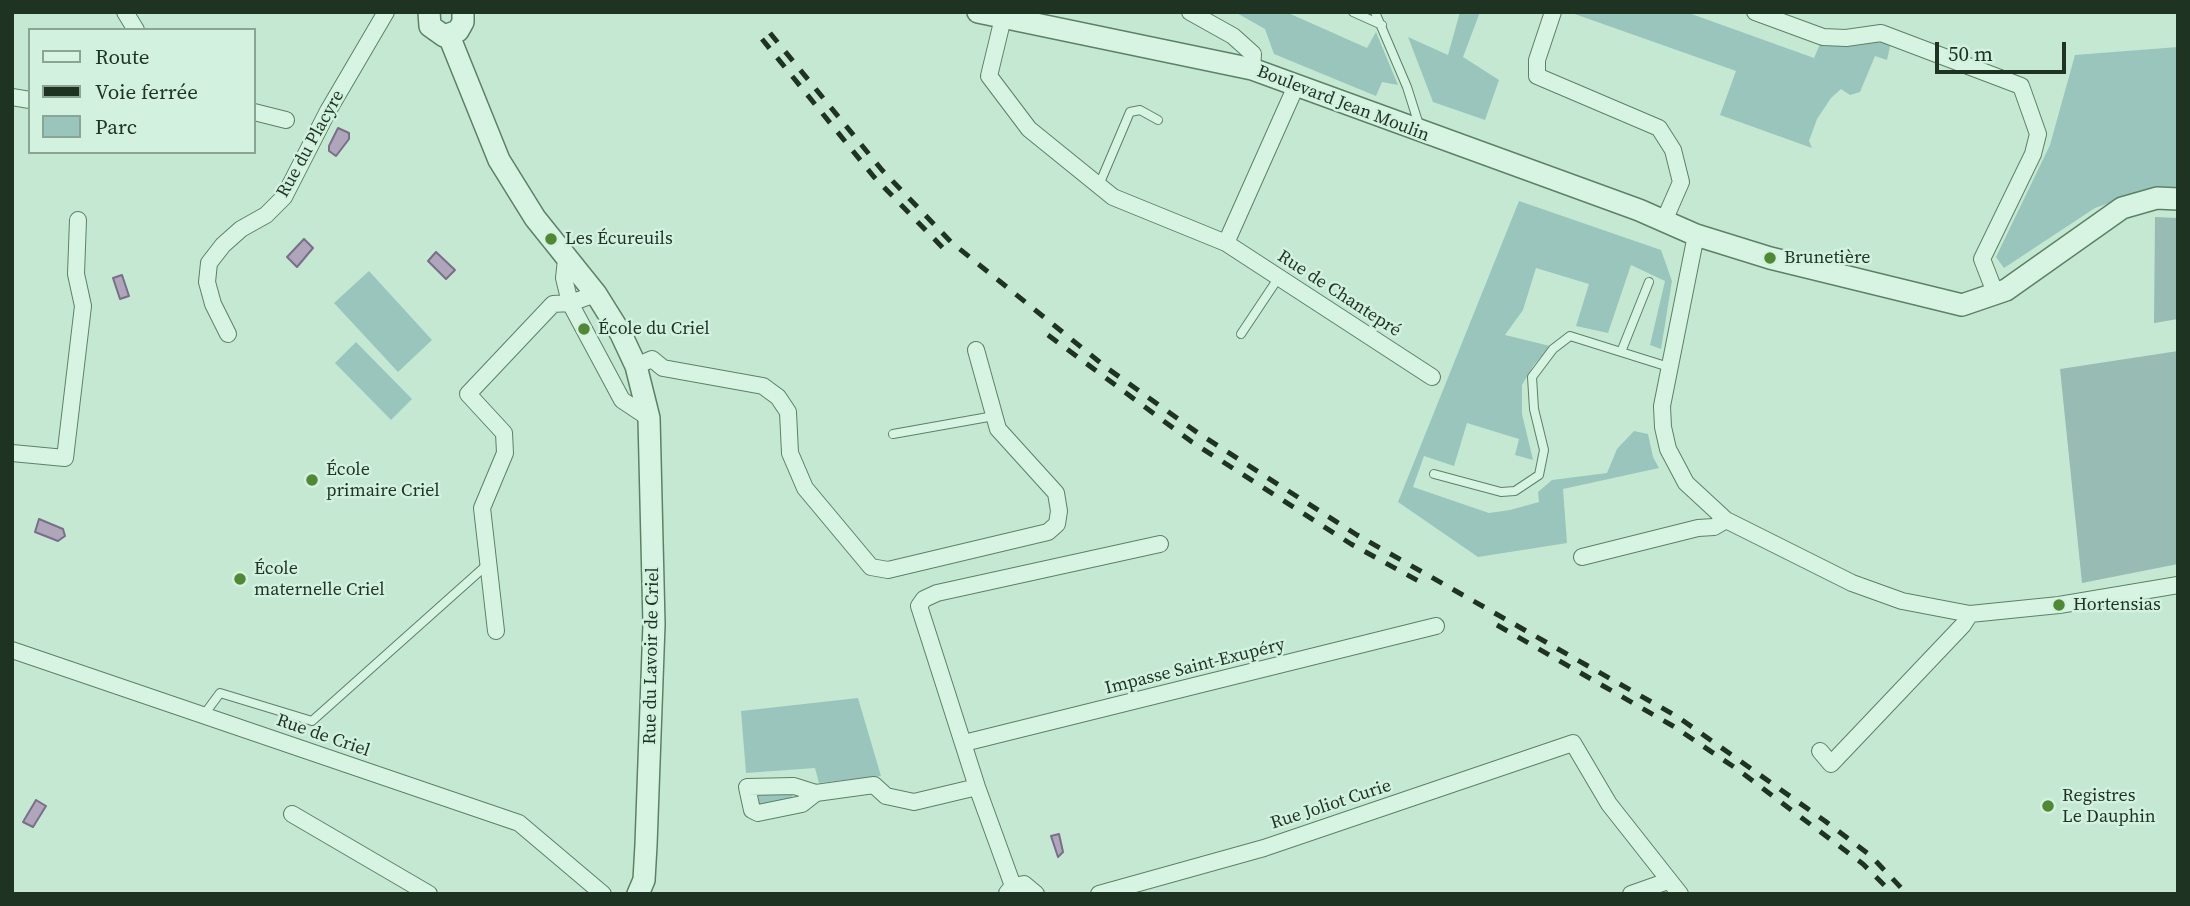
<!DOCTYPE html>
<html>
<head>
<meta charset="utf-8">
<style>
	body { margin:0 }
	#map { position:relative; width:2190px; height:906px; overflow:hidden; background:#c5e8d3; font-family:"Source Serif 4",serif }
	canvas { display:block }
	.frame { position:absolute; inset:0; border:14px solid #1f3323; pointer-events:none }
	.legend { position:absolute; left:28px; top:28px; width:228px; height:126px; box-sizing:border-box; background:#d3f1df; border:2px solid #8ba594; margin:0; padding:9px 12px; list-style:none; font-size:21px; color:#1f3323 }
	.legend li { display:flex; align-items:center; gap:14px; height:35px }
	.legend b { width:35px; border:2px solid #8ba594 }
	.scale { position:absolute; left:1935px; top:42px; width:131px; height:32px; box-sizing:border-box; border:4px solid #1f3323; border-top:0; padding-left:9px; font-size:21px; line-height:24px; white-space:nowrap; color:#1f3323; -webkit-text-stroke:5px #d3f1df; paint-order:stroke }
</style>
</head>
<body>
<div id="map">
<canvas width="2190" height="906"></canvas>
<div class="frame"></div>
<ul class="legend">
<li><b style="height:9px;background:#d7f4e2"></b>Route</li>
<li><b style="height:9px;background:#1f3323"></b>Voie ferrée</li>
<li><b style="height:19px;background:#9ac5bc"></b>Parc</li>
</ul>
<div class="scale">50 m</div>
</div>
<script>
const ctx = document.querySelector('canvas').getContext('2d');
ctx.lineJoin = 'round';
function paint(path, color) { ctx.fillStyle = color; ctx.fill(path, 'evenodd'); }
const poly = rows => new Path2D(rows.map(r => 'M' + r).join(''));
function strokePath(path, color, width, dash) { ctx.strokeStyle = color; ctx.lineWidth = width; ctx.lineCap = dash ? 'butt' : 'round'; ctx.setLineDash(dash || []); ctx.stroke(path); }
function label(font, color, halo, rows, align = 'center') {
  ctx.font = font + ' "Source Serif 4",serif'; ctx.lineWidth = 5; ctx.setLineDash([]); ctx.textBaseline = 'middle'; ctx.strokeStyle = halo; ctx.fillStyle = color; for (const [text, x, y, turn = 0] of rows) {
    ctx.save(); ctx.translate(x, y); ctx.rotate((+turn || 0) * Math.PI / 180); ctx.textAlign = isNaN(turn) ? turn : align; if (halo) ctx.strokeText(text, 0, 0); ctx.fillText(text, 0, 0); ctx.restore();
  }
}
paint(poly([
	[1235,12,1286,12,1367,48,1376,32,1398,85,1382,82,1376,96,1274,54,1265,29],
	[1460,12,1480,12,1463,57,1499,80,1485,120,1433,102,1408,37,1448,55],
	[1569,12,1686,12,1814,58,1823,37,1881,33,1891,42,1887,60,1875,56,1860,92,1850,95,1841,89,1831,98,1817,119,1809,141,1812,148,1720,115,1736,71],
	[2178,47,2178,188,2153,188,2095,208,2004,268,1996,257,2050,145,2075,55],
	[1519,201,1661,250,1672,281,1661,349,1650,345,1665,281,1631,265,1608,333,1576,326,1589,284,1536,268,1523,310,1505,335,1550,346,1533,366,1522,385,1522,414,1533,460,1515,455,1519,439,1467,423,1454,466,1424,456,1413,487,1489,513,1510,510,1539,502,1538,492,1552,480,1607,473,1617,449,1634,431,1648,434,1653,457,1659,468,1563,489,1567,543,1478,557,1398,502],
	[369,271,432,340,398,372,334,303],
	[356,342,412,399,391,420,335,363],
	[858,698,881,776,819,783,815,768,746,773,741,711],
	[757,792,793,792,794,794,790,799,757,806]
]), '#9ac5bc');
paint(poly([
	[2155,217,2178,218,2178,319,2154,323],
	[2178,351,2178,564,2082,583,2060,369]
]), '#98bbb4');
const water = poly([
	[338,128,349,133,349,139,336,156,329,151,329,146,338,128],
	[304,239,313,248,297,267,287,257,304,239],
	[436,252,455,270,446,279,428,261,436,252],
	[122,275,129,296,120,299,113,278,122,275],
	[39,519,63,529,65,536,58,541,35,532,39,519],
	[36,800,46,806,33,827,23,822,36,800],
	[1059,834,1063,852,1058,857,1051,836,1059,834]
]);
paint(water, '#afa6bc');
strokePath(water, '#7a6e89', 2);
const service = poly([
	[1353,12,1382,25],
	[1375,12,1407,87,1420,128],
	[1099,185,1130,112,1140,110,1158,120],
	[1241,334,1279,277],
	[1621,352,1649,282],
	[893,434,994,416],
	[1434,474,1501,492,1515,491,1539,475,1544,450,1534,409,1532,377,1553,349,1570,336,1672,368],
	[203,716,220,693,312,721,489,563]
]);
const minor = poly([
	[125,12,136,30],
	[1190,12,1233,36,1253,54,1252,69],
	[1553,12,1537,60,1537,76,1659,128,1673,150,1681,182,1664,221],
	[1755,12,1823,37,1846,38,1881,33,2021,86,2038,134,2033,154,1982,259,1996,295],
	[1003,18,989,76,1029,129,1113,197,1226,243,1296,86],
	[12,97,30,100],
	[254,112,286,120],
	[1696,235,1662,406,1663,427,1668,449,1686,483,1726,520,1852,583,1902,601,1970,614,2059,605,2178,585],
	[1226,243,1432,377],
	[566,260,564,278,570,303,622,400,649,418],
	[228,334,213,304,207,282,209,263,223,245,241,229,266,215,284,197,328,111,386,12],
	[636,366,652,359,663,368,763,386,778,397,788,412,790,453,805,488,871,567,888,570,1048,532,1057,524,1059,511,1056,493,998,429,976,350],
	[12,453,65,458,83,306,76,274,78,220],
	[1582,557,1698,528,1714,527,1726,520],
	[496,631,482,508,505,453,504,433,468,394,553,304,570,303,596,294],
	[12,650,519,823,603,894],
	[964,743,1436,626],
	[1820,751,1831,764,1963,625,1970,614],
	[816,793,802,804,758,813,752,810,747,787,794,786,816,793,874,785,886,796,914,802,977,787],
	[292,814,429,894],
	[1013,886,977,787,919,606,924,599,937,593,1160,544],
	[1007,893,1013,886,1024,884,1036,894],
	[1099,894,1264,848,1573,743,1609,804,1680,894],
	[1631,894,1668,881]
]);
const tertiary = poly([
	[429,12,430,26,444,36,458,31,463,22,463,12],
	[978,12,1252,69,1639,210,1696,235,1770,258,1962,305,2006,290,2122,208,2157,198,2178,199],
	[449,36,499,160,535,218,596,294,621,334,636,366,649,418,654,624,646,845,644,880,638,894]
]);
strokePath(service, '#5d8165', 10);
strokePath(minor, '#5d8165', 18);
strokePath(tertiary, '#5d8165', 24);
strokePath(service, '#d7f4e2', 8);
strokePath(minor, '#d7f4e2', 16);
strokePath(tertiary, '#d7f4e2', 21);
strokePath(poly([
	[770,33,882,170,951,242,1107,368,1198,433,1357,535,1678,717,1825,821,1871,856,1907,894],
	[762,39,874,177,943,248],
	[1048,335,1192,442,1351,544,1424,584],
	[1497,625,1673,726,1737,769,1863,864,1893,894]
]), '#1f3323', 5, [12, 12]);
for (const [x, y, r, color] of [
	[551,239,7,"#508835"],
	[1770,258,7,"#508835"],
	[584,329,7,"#508835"],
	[312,480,7,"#508835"],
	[240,579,7,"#508835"],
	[2059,605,7,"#508835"],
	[2048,806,7,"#508835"]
]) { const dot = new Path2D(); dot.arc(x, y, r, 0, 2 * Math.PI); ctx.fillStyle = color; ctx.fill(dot); strokePath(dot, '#d3f1df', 2.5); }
label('18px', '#1f3323', '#d3f1df', [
	["Boulevard Jean Moulin",1343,104,21],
	["Rue du Placyre",311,144,-61],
	["Rue de Chantepré",1339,294,33],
	["Rue du Lavoir de Criel",652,656,-89],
	["Impasse Saint-Exupéry",1195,667,-14],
	["Rue de Criel",323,736,19],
	["Rue Joliot Curie",1331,805,-18]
]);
label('18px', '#1f3323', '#d3f1df', [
	["Les Écureuils",565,239],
	["Brunetière",1784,258],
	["École du Criel",598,329],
	["École",326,470],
	["primaire Criel",326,491],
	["École",254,569],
	["maternelle Criel",254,590],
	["Hortensias",2073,605],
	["Registres",2062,796],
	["Le Dauphin",2062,817]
], 'left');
</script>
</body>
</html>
